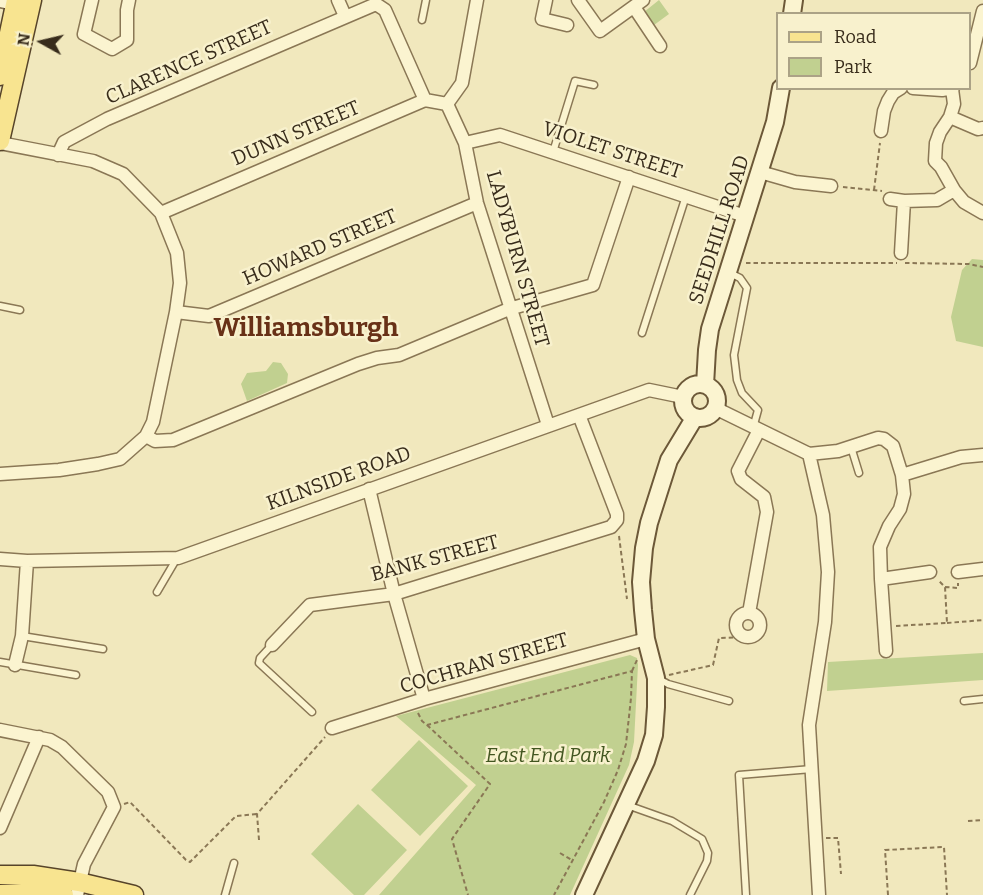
<!DOCTYPE html>
<html>
<head>
<meta charset="utf-8">
<style>
	body { margin:0 }
	#map { position:relative; width:983px; height:895px; overflow:hidden; background:#f1e8bd; font-family:Bitter,serif }
	canvas { display:block }
	.legend { position:absolute; left:776px; top:12px; width:195px; height:78px; box-sizing:border-box; background:#f8f1cd; border:2px solid #aba286; margin:0; padding:8px 10px; list-style:none; font-size:18px; color:#382c1b }
	.legend li { display:flex; align-items:center; gap:12px; height:30px }
	.legend b { width:30px; border:2px solid #aba286 }
	.north { position:absolute; left:12px; top:12px; width:60px; height:60px; -webkit-text-stroke:4px #f8f1cd; paint-order:stroke; rotate:278deg; font-size:16px; font-weight:700; line-height:24px; text-align:center; color:#382c1b }
	.north::after { content:''; display:block; margin:auto; width:21px; height:27px; background:#382c1b; clip-path:polygon(50% 0,100% 100%,50% 72%,0 100%) }
</style>
</head>
<body>
<div id="map">
<canvas width="983" height="895"></canvas>
<ul class="legend">
<li><b style="height:8px;background:#f8e490"></b>Road</li>
<li><b style="height:16px;background:#c1d090"></b>Park</li>
</ul>
<div class="north">N</div>
</div>
<script>
const ctx = document.querySelector('canvas').getContext('2d');
ctx.lineJoin = 'round';
function paint(path, color) { ctx.fillStyle = color; ctx.fill(path, 'evenodd'); }
const poly = rows => new Path2D(rows.map(r => 'M' + r).join(''));
function strokePath(path, color, width, dash) { ctx.strokeStyle = color; ctx.lineWidth = width; ctx.lineCap = dash ? 'butt' : 'round'; ctx.setLineDash(dash || []); ctx.stroke(path); }
function label(font, color, halo, rows, align = 'center') {
  ctx.font = font + ' Bitter,serif'; ctx.lineWidth = 5; ctx.setLineDash([]); ctx.textBaseline = 'middle'; ctx.strokeStyle = halo; ctx.fillStyle = color; for (const [text, x, y, turn = 0] of rows) {
    ctx.save(); ctx.translate(x, y); ctx.rotate((+turn || 0) * Math.PI / 180); ctx.textAlign = isNaN(turn) ? turn : align; if (halo) ctx.strokeText(text, 0, 0); ctx.fillText(text, 0, 0); ctx.restore();
  }
}
paint(poly([
	[659,0,669,14,654,25,644,12],
	[972,259,983,260,983,347,956,341,951,317,962,270],
	[273,362,281,363,288,374,287,383,247,401,241,384,247,373,266,371],
	[983,653,983,680,827,691,828,662],
	[630,655,637,658,638,665,634,742,629,765,570,895,379,895,476,785,396,716],
	[419,740,468,786,420,836,371,790],
	[358,804,407,850,364,895,354,895,311,854]
]), '#c1d090');
const lane = poly([
	[422,20,426,0],
	[553,152,575,81,594,85],
	[728,272,740,278,747,288,734,355,737,380,742,393,758,410,753,428],
	[0,306,20,310],
	[642,333,686,196],
	[851,447,859,473],
	[157,592,177,558],
	[22,636,103,649],
	[272,645,260,658,259,663,312,712],
	[0,662,76,675],
	[659,679,668,684,729,701],
	[964,701,983,699],
	[627,805,672,821,702,839,708,853,707,861,690,895],
	[225,895,234,863],
	[746,895,739,775,812,769]
]);
const street = poly([
	[92,0,84,34,112,49,127,40,127,10,129,0],
	[338,0,345,16],
	[546,0,542,19,567,25],
	[578,0,600,31,643,0],
	[0,1,15,4],
	[634,7,660,46],
	[970,63,983,11],
	[913,88,942,90,953,88],
	[952,89,954,104,950,117,940,132,936,143,935,161,941,167,954,190,964,202,983,213],
	[447,104,465,143,477,203,548,425],
	[447,104,462,83,477,0],
	[950,117,978,129,983,128],
	[881,131,884,111,888,101,893,93,901,88],
	[0,143,93,161,123,174,161,213,177,253,180,283,176,312,153,422,146,436],
	[465,143,500,135,745,216],
	[58,155,64,142,107,119,376,4,385,10,425,100],
	[760,172,795,182,831,186],
	[890,199,904,201,937,200,954,190],
	[161,213,425,100,447,104],
	[901,253,904,201],
	[176,312,209,316,477,203],
	[715,408,809,454,838,451,878,438,884,439,893,446,902,475,904,494,900,509,889,526,880,547,881,579,930,572],
	[809,454,823,515,828,572,825,622,809,725,819,895],
	[0,474,59,470,98,464,120,459,146,436,155,441,173,440,358,364,377,358,399,355,509,309,593,285,629,177],
	[902,475,961,457,983,455],
	[369,489,394,594,424,699],
	[0,559,27,561,178,558,649,390,683,397],
	[958,572,983,569],
	[881,579,886,651],
	'736 625a12 12 0 1 1 24 0a12 12 0 1 1-24 0Z',
	[749,613,767,512,764,497,741,479,738,471,759,430],
	[272,645,310,605,394,594,611,527,617,520,617,514,579,415],
	[15,665,22,636,27,561],
	[332,728,424,699,646,639],
	[0,730,50,740,62,747,108,792,114,807,84,864,77,895],
	[0,828,39,737]
]);
const secondary = poly([
	[792,14,794,0],
	'683 401a17 17 0 1 1 34 0a17 17 0 1 1-34 0Z',
	[705,385,707,350,710,329,775,122,781,88],
	[584,895,646,761,654,735,656,707,656,678,646,639,643,610,641,582,644,548,649,523,669,460,695,417]
]);
const primary = poly([
	[0,76,16,0],
	[0,141,32,0],
	[0,875,33,875,79,882,134,895],
	[0,894,43,892,64,895]
]);
strokePath(lane, '#8a7755', 9);
strokePath(street, '#8a7755', 15);
strokePath(secondary, '#6c5838', 20);
strokePath(primary, '#57442a', 21);
strokePath(poly([
	[843,187,882,191],
	[874,190,880,143],
	[746,263,897,263],
	[905,263,969,264,983,267],
	[619,536,627,599],
	[945,587,958,588,958,583],
	[947,623,983,620],
	[896,626,947,623,945,587,938,580],
	[632,671,637,660],
	[669,675,713,665,719,638,745,637],
	[418,713,422,721,427,725,632,671,631,698,626,744,618,770,604,802,554,895],
	[427,725,490,784,452,839,468,895],
	[124,804,130,802,186,860,190,862,236,816,257,814],
	[968,821,983,820],
	[826,838,838,838,841,874],
	[259,840,257,814,325,737],
	[560,853,572,860],
	[888,895,885,850,944,847,947,895]
]), '#8a7755', 2, [4.5, 3]);
strokePath(lane, '#fbf4d0', 6);
strokePath(street, '#fbf4d0', 12);
strokePath(secondary, '#fbf4d0', 16);
strokePath(primary, '#f8e490', 18);
label('20px', '#382c1b', '#f8f1cd', [
	["CLARENCE STREET",189,63,-24],
	["DUNN STREET",296,134,-23],
	["VIOLET STREET",612,151,18],
	["SEEDHILL ROAD",720,230,-72],
	["HOWARD STREET",320,248,-23],
	["LADYBURN STREET",517,259,74],
	["KILNSIDE ROAD",339,479,-20],
	["BANK STREET",435,559,-15],
	["COCHRAN STREET",484,664,-16]
]);
label('italic 20px', '#425620', '#f8f1cd', [
	["East End Park",548,756]
]);
label('bold 26px', '#683117', '#f8f1cd', [
	["Williamsburgh",306,329]
]);
</script>
</body>
</html>
